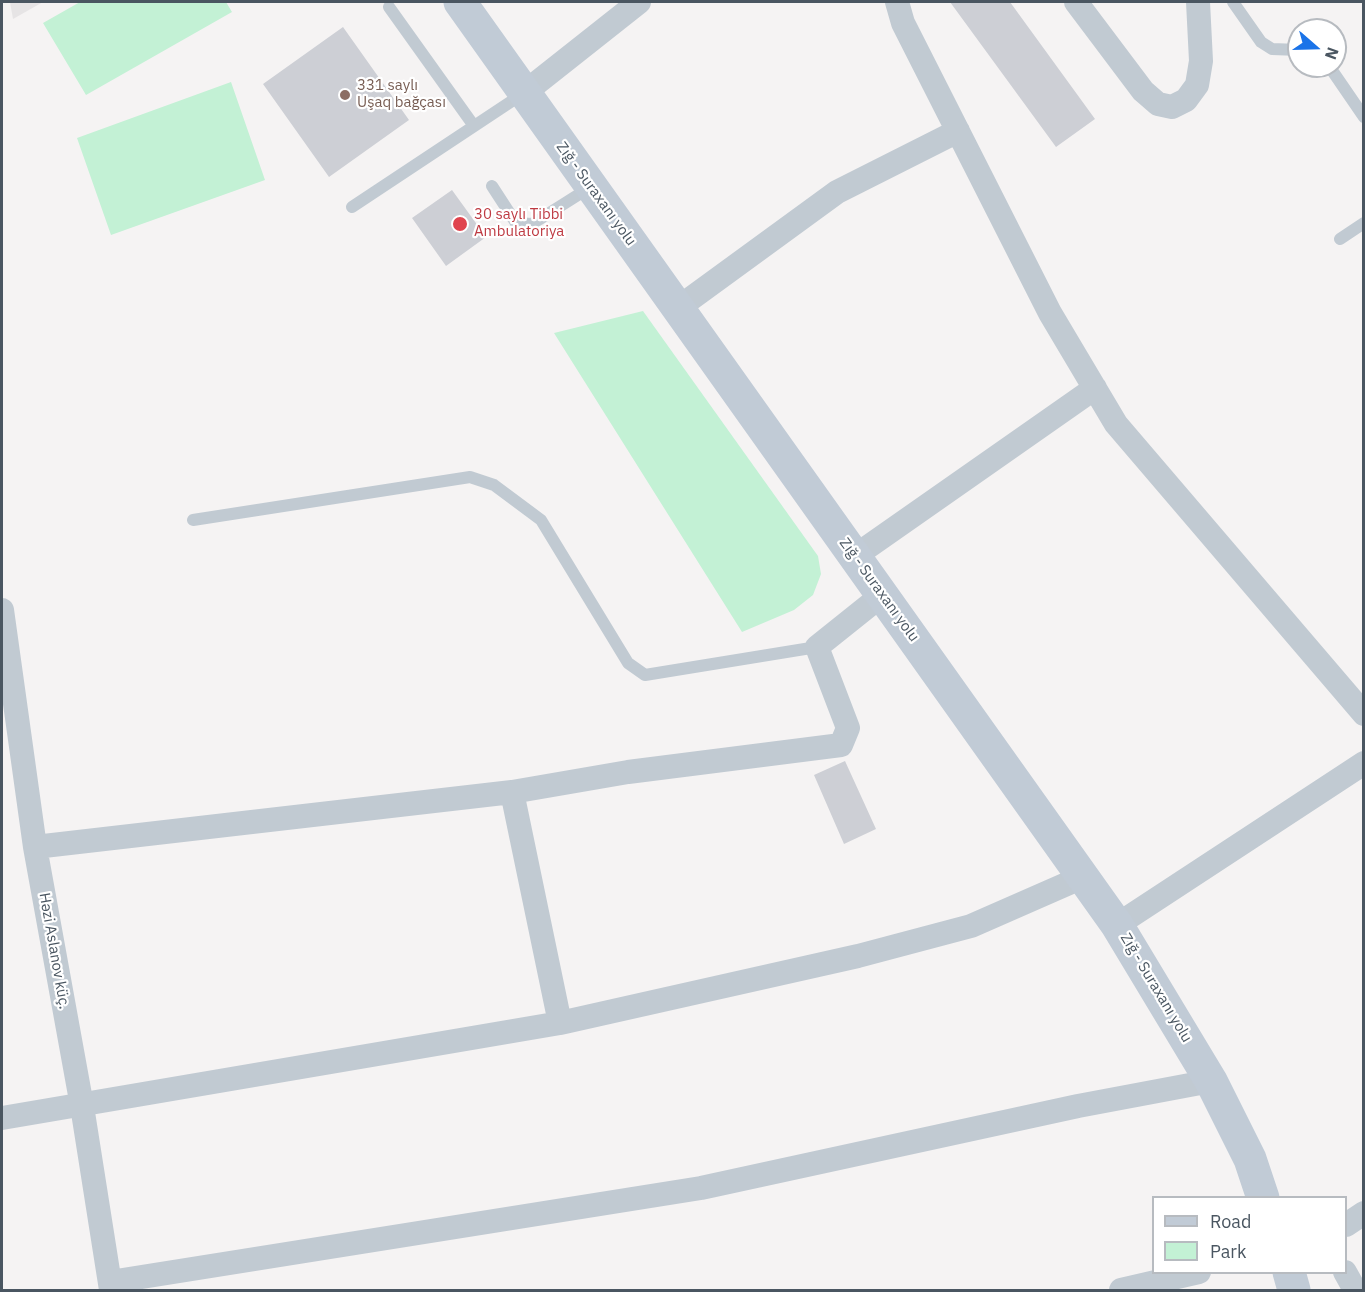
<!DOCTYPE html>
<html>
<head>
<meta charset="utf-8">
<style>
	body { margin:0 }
	#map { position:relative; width:1365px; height:1292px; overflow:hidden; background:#f5f3f3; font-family:"IBM Plex Sans",sans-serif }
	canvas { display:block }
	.frame { position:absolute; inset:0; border:3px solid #4a5661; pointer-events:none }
	.legend { position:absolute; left:1152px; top:1196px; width:195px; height:78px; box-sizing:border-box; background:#fff; border:2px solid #b7bbc0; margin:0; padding:8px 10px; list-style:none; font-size:18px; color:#4a5661 }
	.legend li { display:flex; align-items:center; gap:12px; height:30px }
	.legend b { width:30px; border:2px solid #b7bbc0 }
	.north { position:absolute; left:1287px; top:18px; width:60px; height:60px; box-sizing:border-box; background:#fff; border:2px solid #b7bbc0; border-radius:50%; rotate:110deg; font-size:16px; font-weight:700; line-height:24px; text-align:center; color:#4a5661 }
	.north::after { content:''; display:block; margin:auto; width:21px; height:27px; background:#1a73e8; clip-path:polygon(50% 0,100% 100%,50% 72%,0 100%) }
</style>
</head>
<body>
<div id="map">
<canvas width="1365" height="1292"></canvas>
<div class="frame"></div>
<ul class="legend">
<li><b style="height:8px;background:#c1cbd6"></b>Road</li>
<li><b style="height:16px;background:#c3f1d5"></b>Park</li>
</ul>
<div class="north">N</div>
</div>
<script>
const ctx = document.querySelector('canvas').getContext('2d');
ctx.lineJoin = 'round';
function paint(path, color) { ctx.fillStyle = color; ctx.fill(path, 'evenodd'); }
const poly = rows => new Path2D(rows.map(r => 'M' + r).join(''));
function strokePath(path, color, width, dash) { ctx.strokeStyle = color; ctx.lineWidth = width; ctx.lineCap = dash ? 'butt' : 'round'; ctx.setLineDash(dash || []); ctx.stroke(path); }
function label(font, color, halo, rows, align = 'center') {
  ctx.font = font + ' "IBM Plex Sans",sans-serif'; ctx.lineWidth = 4.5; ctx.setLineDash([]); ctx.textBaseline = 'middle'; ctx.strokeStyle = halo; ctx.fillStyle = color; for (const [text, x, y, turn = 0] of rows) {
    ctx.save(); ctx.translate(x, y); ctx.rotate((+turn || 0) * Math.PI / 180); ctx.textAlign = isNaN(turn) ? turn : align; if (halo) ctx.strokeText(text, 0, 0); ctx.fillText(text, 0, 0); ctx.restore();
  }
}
paint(poly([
	[10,2,43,2,13,19]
]), '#e6e4e5');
paint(poly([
	[80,2,226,2,232,12,86,95,43,23],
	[231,82,265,180,111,235,77,138],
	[643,311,818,556,821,574,813,595,794,610,742,632,554,333]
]), '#c3f1d5');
paint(poly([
	[950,2,1010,2,1095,119,1056,147],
	[343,27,409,120,329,177,263,84],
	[452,190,486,237,446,266,412,218],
	[845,761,876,829,844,844,814,775]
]), '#cdcfd5');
strokePath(poly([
	[1233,2,1261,42,1272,49,1299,50],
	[389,7,474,126],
	[1329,66,1364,117],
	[492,186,516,223,532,224,589,188],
	[352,207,524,93],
	[1340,239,1364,223],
	[193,520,470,477,494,485,541,520,628,663,645,675,817,647]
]), '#c1cad2', 12);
strokePath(poly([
	[897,2,903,23,1050,313,1116,424,1364,714],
	[1076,2,1143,91,1158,104,1172,107,1186,100,1197,85,1201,61,1198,2],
	[524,93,639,2],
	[678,308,837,192,958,131],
	[855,556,1095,388],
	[2,610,35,847,82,1106,111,1290],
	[512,792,560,1023],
	[35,847,512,792,628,772,841,745,848,728,817,647,882,595],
	[1117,925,1364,763],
	[2,1118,560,1023,858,956,971,926,1085,876],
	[1346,1225,1364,1213],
	[1345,1272,1355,1290],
	[110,1282,701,1188,1078,1106,1211,1081],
	[1121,1290,1199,1272]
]), '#c1cad2', 24);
strokePath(poly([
	[460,2,1117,925,1211,1081,1250,1159,1263,1198],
	[1289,1272,1294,1290]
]), '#c1cbd6', 33);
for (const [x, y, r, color] of [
	[345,95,6,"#8d6e63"],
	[460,224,8,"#e0444e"]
]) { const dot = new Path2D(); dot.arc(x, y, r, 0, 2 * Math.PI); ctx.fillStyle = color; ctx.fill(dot); strokePath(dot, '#fff', 2); }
label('15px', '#785e54', '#fff', [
	["331 saylı",357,86],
	["Uşaq bağçası",357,103]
], 'left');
label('15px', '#4a5661', '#fff', [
	["Zığ - Suraxanı yolu",596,194,54],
	["Zığ - Suraxanı yolu",879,590,54],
	["Həzi Aslanov küç.",54,951,80],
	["Zığ - Suraxanı yolu",1156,988,59]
]);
label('15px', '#be3a42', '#fff', [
	["30 saylı Tibbi",474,215],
	["Ambulatoriya",474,232]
], 'left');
</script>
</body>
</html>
